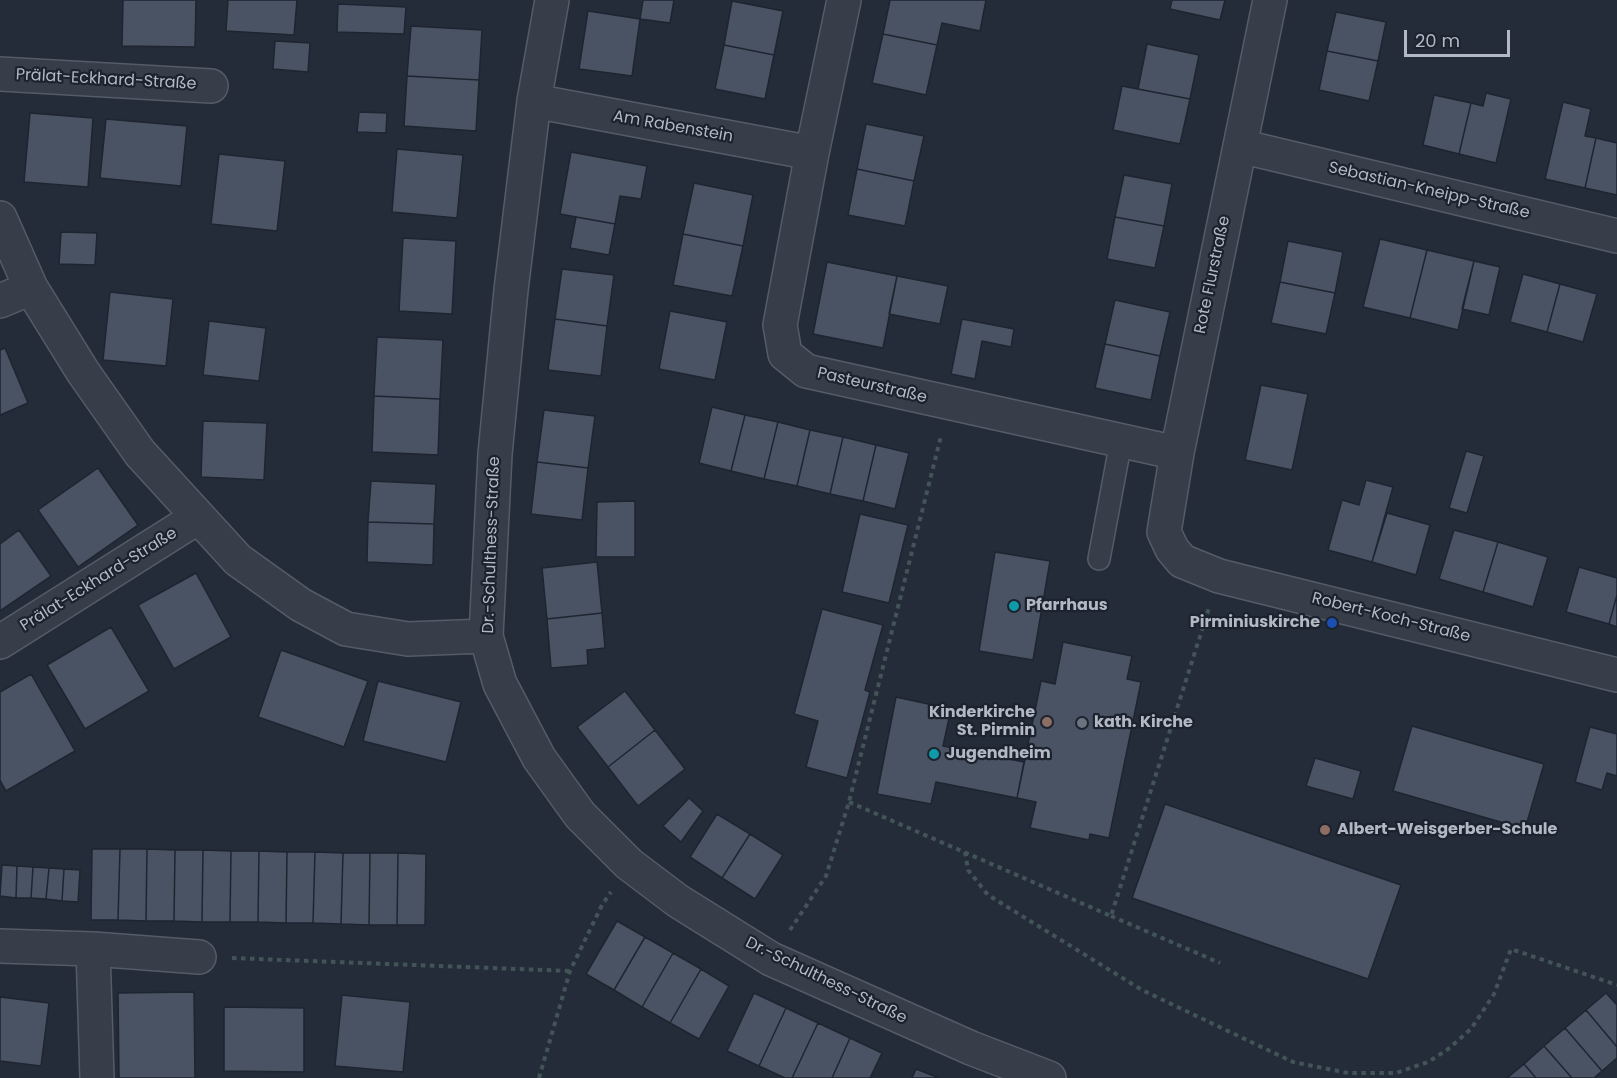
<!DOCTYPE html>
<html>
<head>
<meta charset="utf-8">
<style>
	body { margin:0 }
	#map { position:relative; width:1617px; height:1078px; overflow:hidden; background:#242c39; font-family:Poppins,sans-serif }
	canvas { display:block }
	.scale { position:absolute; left:1404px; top:30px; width:106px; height:27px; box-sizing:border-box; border:3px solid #b2b9c5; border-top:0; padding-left:8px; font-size:18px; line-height:21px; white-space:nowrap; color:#b2b9c5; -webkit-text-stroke:4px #1c232e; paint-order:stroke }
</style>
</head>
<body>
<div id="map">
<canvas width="1617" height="1078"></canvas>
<div class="scale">20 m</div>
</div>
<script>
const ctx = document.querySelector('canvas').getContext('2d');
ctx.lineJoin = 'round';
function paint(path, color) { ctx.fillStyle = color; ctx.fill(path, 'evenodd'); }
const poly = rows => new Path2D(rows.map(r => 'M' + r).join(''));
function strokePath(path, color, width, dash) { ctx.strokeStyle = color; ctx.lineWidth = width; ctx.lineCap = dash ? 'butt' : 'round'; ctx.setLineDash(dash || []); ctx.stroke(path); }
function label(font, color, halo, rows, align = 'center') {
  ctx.font = font + ' Poppins,sans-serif'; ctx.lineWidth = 4.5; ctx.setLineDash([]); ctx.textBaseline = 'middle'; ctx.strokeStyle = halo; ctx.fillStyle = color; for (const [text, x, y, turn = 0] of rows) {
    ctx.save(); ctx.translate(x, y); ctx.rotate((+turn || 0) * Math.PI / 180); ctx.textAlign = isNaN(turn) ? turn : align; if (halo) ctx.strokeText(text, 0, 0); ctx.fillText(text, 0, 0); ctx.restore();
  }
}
const building = poly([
	[123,0,196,0,195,47,122,46,123,0],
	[228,0,297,0,294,35,226,31,228,0],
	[643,0,674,0,670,23,640,19,643,0],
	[890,0,986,0,980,31,942,23,937,45,883,34,890,0],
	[1172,0,1225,0,1220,20,1170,9,1172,0],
	[732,1,783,11,774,55,724,45,732,1],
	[338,4,406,7,404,34,337,32,338,4],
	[588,11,640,19,632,76,579,69,588,11],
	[1336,12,1386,22,1378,61,1327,51,1336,12],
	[411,26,482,30,479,80,407,76,411,26],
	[883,34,937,45,926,95,872,83,883,34],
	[275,41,310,43,308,72,273,69,275,41],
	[1147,44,1199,55,1190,99,1138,89,1147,44],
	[724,45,774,55,765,99,715,89,724,45],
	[1327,51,1378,61,1369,101,1319,90,1327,51],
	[407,76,479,80,476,131,404,126,407,76],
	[1122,86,1190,99,1180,144,1113,130,1122,86],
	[1486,93,1511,99,1496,163,1459,154,1471,103,1483,106,1486,93],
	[1434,95,1471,103,1459,154,1423,145,1434,95],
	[1563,102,1591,109,1585,136,1596,138,1585,188,1545,179,1563,102],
	[359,112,387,113,386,133,357,132,359,112],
	[30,113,93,118,88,187,24,182,30,113],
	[106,119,187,126,181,186,100,178,106,119],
	[866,124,924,136,914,181,857,169,866,124],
	[1596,138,1617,143,1617,195,1585,188,1596,138],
	[397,149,463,155,457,218,392,212,397,149],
	[571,152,647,166,641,199,620,196,615,224,560,214,571,152],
	[219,154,285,161,277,231,211,224,219,154],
	[857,169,914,181,905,226,848,215,857,169],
	[1124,175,1172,184,1164,226,1115,217,1124,175],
	[694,183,753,195,743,246,683,234,694,183],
	[576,217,615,224,609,255,570,248,576,217],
	[1115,217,1164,226,1155,268,1107,259,1115,217],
	[61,232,97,233,95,265,59,264,61,232],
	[683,234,743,246,732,296,673,285,683,234],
	[403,238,456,241,452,314,399,311,403,238],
	[1380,239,1427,250,1410,318,1363,307,1380,239],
	[1288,241,1343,252,1335,293,1280,282,1288,241],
	[1427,250,1474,261,1458,330,1410,318,1427,250],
	[1474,261,1500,267,1489,315,1462,309,1474,261],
	[827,262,897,276,883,348,813,334,827,262],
	[562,269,614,275,607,326,555,319,562,269],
	[1523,274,1560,284,1547,332,1510,322,1523,274],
	[897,276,948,286,940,324,889,314,897,276],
	[1280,282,1335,293,1326,334,1271,323,1280,282],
	[1560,284,1597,294,1583,342,1547,332,1560,284],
	[110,292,173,299,166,366,103,360,110,292],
	[1115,300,1170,312,1160,356,1105,344,1115,300],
	[670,311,727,322,715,380,659,369,670,311],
	[555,319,607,326,601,376,548,370,555,319],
	[962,319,1014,329,1011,347,982,341,975,379,951,374,962,319],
	[209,321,266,328,259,381,203,375,209,321],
	[377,337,443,340,440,399,374,396,377,337],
	[1105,344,1160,356,1151,400,1095,388,1105,344],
	[5,348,28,403,0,415,0,350,5,348],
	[1261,385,1308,394,1292,470,1245,460,1261,385],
	[374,396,440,399,438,455,372,452,374,396],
	[712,407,745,415,731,471,699,463,712,407],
	[544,410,595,416,588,468,537,462,544,410],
	[745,415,778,422,764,479,731,471,745,415],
	[203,421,267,423,264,480,201,477,203,421],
	[778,422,810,430,797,486,764,479,778,422],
	[810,430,843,437,830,494,797,486,810,430],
	[843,437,876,445,863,501,830,494,843,437],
	[876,445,909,453,895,509,863,501,876,445],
	[1466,451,1484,456,1467,513,1449,508,1466,451],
	[537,462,588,468,582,520,531,514,537,462],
	[98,468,138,525,78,567,38,510,98,468],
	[1366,480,1393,487,1372,562,1328,550,1342,500,1359,505,1366,480],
	[371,481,436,484,434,524,368,522,371,481],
	[635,501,635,557,596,557,597,502,635,501],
	[1387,513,1430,525,1416,575,1372,562,1387,513],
	[860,514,908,525,889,603,842,592,860,514],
	[368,522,434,524,433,565,367,562,368,522],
	[19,530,51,576,0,611,0,544,19,530],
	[1454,530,1498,542,1483,592,1439,579,1454,530],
	[1498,542,1548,557,1533,607,1483,592,1498,542],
	[995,552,1050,561,1033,660,979,651,995,552],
	[597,562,602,613,547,619,542,568,597,562],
	[1579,567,1617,578,1617,595,1609,624,1566,612,1579,567],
	[196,573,231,637,174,669,138,605,196,573],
	[1617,595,1617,627,1609,624,1617,595],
	[822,609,883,625,865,690,870,692,847,778,806,767,818,721,794,714,822,609],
	[602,613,605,648,587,650,588,665,551,668,547,619,602,613],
	[111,627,149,691,85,729,47,665,111,627],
	[1063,642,1132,656,1127,679,1141,682,1109,838,1090,834,1089,840,1030,828,1036,802,1017,798,1041,681,1055,684,1063,642],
	[281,650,368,681,344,747,258,717,281,650],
	[31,674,75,751,6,791,0,780,0,692,31,674],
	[378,681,461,702,446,762,363,741,378,681],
	[625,691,655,730,608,767,577,727,625,691],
	[896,697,951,709,943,746,1024,762,1017,798,936,782,931,804,877,794,896,697],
	[1412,726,1544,764,1525,829,1393,791,1412,726],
	[1590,727,1617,734,1617,776,1607,773,1602,790,1575,782,1590,727],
	[655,730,685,769,638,806,608,767,655,730],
	[1315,758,1361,771,1353,799,1306,786,1315,758],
	[689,798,703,811,681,842,663,826,689,798],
	[1165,804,1401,885,1368,979,1132,898,1165,804],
	[717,814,750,834,722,878,690,857,717,814],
	[750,834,783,855,755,899,722,878,750,834],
	[92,849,120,849,118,920,91,920,92,849],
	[120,849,147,849,146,921,118,920,120,849],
	[147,849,175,850,174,921,146,921,147,849],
	[175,850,203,850,202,922,174,921,175,850],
	[203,850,231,851,230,922,202,922,203,850],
	[231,851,259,851,258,922,230,922,231,851],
	[259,851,287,852,286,923,258,922,259,851],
	[287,852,315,852,313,923,286,923,287,852],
	[315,852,343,853,341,924,313,923,315,852],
	[343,853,370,853,369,925,341,924,343,853],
	[370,853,398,853,397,925,369,925,370,853],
	[398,853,426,854,425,925,397,925,398,853],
	[2,865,17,866,16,898,0,896,2,865],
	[17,866,33,867,31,898,16,898,17,866],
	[33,867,49,868,46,899,31,898,33,867],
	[49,868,64,869,62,901,46,899,49,868],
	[64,869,80,870,78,902,62,901,64,869],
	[617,921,645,937,614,990,586,974,617,921],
	[645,937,673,953,642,1007,614,990,645,937],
	[673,953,701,969,670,1023,642,1007,673,953],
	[701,969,729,986,699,1039,670,1023,701,969],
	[194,992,195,1078,119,1078,118,993,194,992],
	[754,993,786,1008,759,1066,727,1051,754,993],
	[1606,993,1617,1005,1617,1047,1586,1010,1606,993],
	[342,995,410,1002,403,1072,335,1066,342,995],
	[0,997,49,1003,41,1066,0,1061,0,997],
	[224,1007,304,1008,304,1072,224,1071,224,1007],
	[786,1008,818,1023,792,1078,785,1078,759,1066,786,1008],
	[1586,1010,1617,1047,1617,1058,1602,1071,1565,1028,1586,1010],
	[818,1023,850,1038,832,1078,792,1078,818,1023],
	[1565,1028,1602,1071,1594,1078,1572,1078,1544,1046,1565,1028],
	[850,1038,882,1053,870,1078,832,1078,850,1038],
	[1544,1046,1572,1078,1536,1078,1524,1064,1544,1046],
	[1524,1064,1536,1078,1507,1078,1524,1064],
	[916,1069,939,1078,912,1078,916,1069]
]);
paint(building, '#4a5363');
strokePath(building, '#1e2530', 1.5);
const lane = poly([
	[1099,559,1121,441]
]);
const street = poly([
	[552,0,534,101,511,290,495,454,486,636,500,684,539,758,580,815,629,864,678,901,771,959,971,1048,1049,1078],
	[844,0,812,153,780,325,785,354,806,371,1177,453],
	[1270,0,1177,453,1164,532,1172,549,1182,561,1219,576,1617,675],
	[0,74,211,86],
	[534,101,812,153],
	[1240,146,1617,236],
	[0,218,31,288,83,372,140,453,238,560,301,605,346,629,408,639,486,636],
	[0,301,31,288],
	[0,642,198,517],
	[0,946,93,949,199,957],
	[93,949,97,1078]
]);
strokePath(lane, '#555c67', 24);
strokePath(street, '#555c67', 36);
strokePath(poly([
	[849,802,1111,916,1209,608],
	[965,852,968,870,988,895,1142,990,1293,1062,1348,1073,1396,1073,1428,1062,1447,1050,1471,1029,1494,994,1511,949,1617,985],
	[1111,916,1220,963],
	[790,930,826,876,849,802,941,436],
	[232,958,570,971],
	[539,1078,570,971,602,905,611,892]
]), '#435458', 4, [4.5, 4.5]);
strokePath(lane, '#373e4a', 21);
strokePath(street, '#373e4a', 33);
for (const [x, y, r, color] of [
	[1014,606,6,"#0f9aa8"],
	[1332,623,6,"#1a4fb4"],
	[1047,722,6,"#8d6e63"],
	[1082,723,6,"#6b7280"],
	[934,754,6,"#0f9aa8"],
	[1325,830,6,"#8d6e63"]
]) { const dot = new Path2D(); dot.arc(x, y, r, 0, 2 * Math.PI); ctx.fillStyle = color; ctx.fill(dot); strokePath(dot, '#1c232e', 2); }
label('16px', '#b2b9c5', '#1c232e', [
	["Prälat-Eckhard-Straße",106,80,3],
	["Am Rabenstein",673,127,10],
	["Sebastian-Kneipp-Straße",1429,191,13],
	["Rote Flurstraße",1213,275,-78],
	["Pasteurstraße",872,386,13],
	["Dr.-Schulthess-Straße",492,545,-88],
	["Prälat-Eckhard-Straße",99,580,-32],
	["Robert-Koch-Straße",1391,618,14],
	["Dr.-Schulthess-Straße",826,981,26]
]);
label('bold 16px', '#b2b9c5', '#1c232e', [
	["Pfarrhaus",1026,606],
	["Pirminiuskirche",1320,623,"right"],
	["Kinderkirche",1035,713,"right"],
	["St. Pirmin",1035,731,"right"],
	["kath. Kirche",1094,723],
	["Jugendheim",946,754],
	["Albert-Weisgerber-Schule",1337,830]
], 'left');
</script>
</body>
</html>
